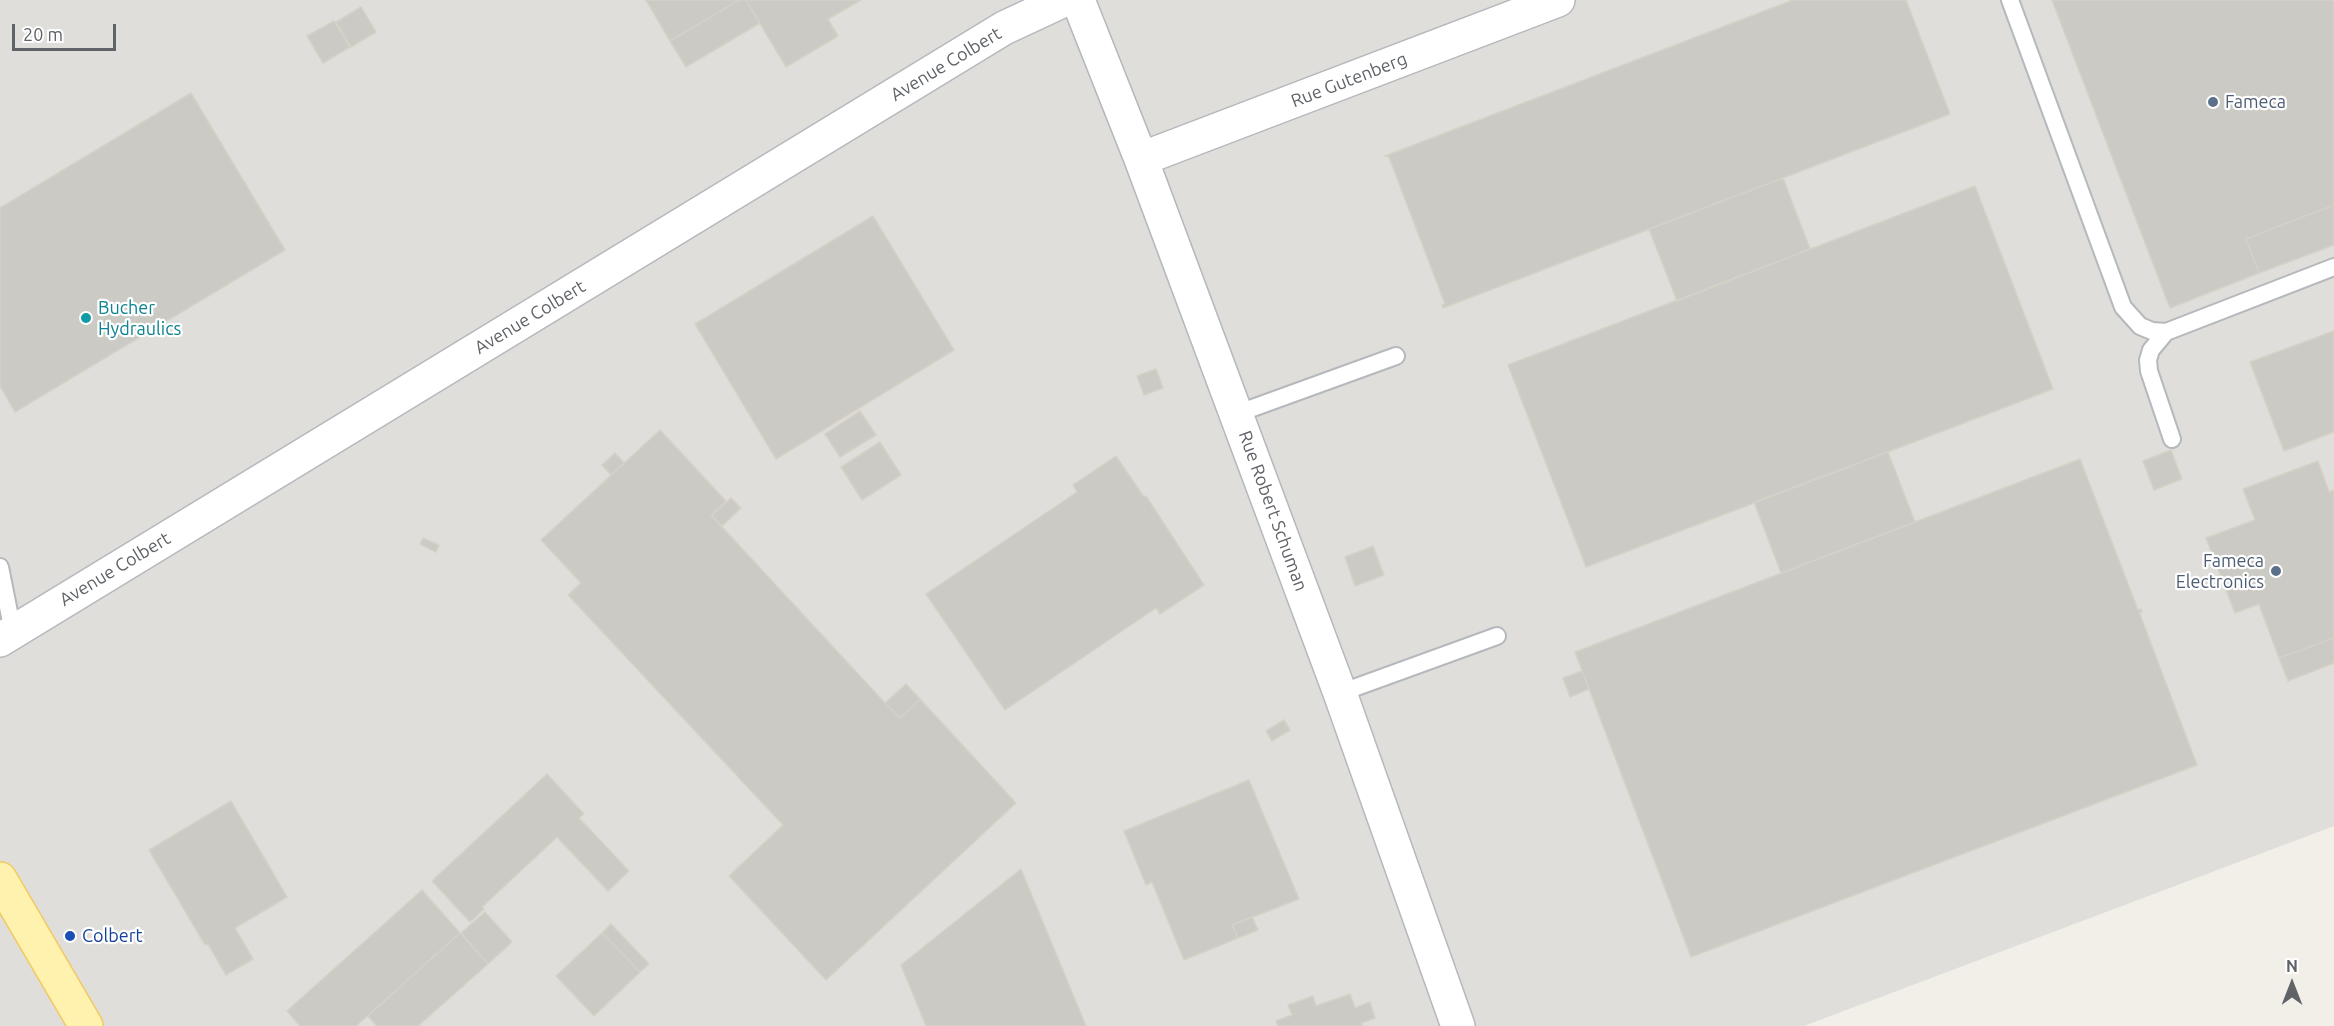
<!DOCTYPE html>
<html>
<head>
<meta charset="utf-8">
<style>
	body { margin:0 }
	#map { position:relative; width:2334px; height:1026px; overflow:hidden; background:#f1efe8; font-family:Ubuntu,sans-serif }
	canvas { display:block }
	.north { position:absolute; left:2262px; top:954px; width:60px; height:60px; -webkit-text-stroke:4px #fff; paint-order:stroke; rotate:0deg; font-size:16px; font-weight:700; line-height:24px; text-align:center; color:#5f6368 }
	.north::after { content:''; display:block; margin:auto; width:21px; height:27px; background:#5f6368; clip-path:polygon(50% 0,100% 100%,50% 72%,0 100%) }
	.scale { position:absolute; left:12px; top:24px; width:104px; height:27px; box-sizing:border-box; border:3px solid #5f6368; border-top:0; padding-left:8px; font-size:18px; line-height:21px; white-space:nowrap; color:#5f6368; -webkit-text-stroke:4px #fff; paint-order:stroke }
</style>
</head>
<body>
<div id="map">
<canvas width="2334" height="1026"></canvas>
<div class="north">N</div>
<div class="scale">20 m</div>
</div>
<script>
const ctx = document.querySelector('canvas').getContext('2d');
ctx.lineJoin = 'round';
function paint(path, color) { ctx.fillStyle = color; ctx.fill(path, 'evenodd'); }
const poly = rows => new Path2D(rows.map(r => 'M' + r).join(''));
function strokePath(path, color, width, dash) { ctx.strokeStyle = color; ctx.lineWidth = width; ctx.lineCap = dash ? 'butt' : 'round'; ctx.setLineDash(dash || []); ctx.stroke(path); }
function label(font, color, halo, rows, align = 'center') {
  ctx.font = font + ' Ubuntu,sans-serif'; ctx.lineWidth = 4.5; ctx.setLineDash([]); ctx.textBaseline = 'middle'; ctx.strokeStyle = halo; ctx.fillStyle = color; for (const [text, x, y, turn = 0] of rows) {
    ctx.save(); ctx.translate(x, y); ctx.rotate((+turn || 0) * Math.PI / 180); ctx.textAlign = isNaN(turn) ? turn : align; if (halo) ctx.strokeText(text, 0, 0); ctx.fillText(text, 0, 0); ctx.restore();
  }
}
paint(poly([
	[0,0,2334,0,2334,826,1804,1026,0,1026]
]), '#e0deda');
const building = poly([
	[646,0,739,0,670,41,646,0],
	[739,0,746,0,760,23,686,67,670,41,739,0],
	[746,0,861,0,828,19,838,36,786,67,746,0],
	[1793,0,1906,0,1950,114,1443,308,1442,305,1445,304,1389,157,1385,156,1793,0],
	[2052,0,2334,0,2334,205,2246,239,2259,273,2170,308,2052,0],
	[361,7,376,32,351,47,336,22,361,7],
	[334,21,350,47,323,63,307,36,334,21],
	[191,93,285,250,15,412,0,386,0,208,191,93],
	[1783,178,1810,249,1677,301,1649,229,1783,178],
	[1975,186,2053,389,1586,567,1508,365,1975,186],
	[2334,205,2334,245,2259,273,2246,239,2334,205],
	[873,216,954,350,776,459,695,324,873,216],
	[2334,331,2334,432,2284,451,2250,362,2334,331],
	[1156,369,1163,388,1144,395,1137,376,1156,369],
	[860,411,876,435,840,457,825,434,860,411],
	[660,430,726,501,711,515,885,703,900,718,920,699,1016,803,826,980,729,876,783,825,568,595,581,583,541,540,660,430],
	[880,442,901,475,862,500,841,467,880,442],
	[2171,450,2182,479,2154,490,2143,461,2171,450],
	[1888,452,1915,522,1781,573,1754,502,1888,452],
	[615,453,624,463,611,475,602,465,615,453],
	[1116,456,1144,497,1146,496,1204,585,1160,614,1156,608,1005,710,926,594,1077,492,1073,485,1116,456],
	[2080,459,2138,610,2141,609,2142,612,2139,612,2197,765,1691,957,1575,652,2080,459],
	[2318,461,2329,492,2334,490,2334,638,2279,658,2259,604,2235,613,2206,538,2255,520,2243,489,2318,461],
	[731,498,741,508,722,526,712,515,731,498],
	[423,538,439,545,436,552,420,544,423,538],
	[1373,546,1384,575,1355,586,1345,557,1373,546],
	[2334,638,2334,663,2288,681,2279,658,2334,638],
	[1582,671,1589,689,1570,697,1563,678,1582,671],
	[906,684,920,699,900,718,885,703,906,684],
	[1284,720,1290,730,1272,741,1266,731,1284,720],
	[547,774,584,814,579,818,629,871,608,891,557,837,482,907,484,909,470,922,432,881,547,774],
	[1249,780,1299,899,1232,925,1238,938,1184,960,1152,882,1146,885,1124,831,1249,780],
	[231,801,287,897,235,928,253,959,226,975,208,944,205,945,149,850,231,801],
	[1021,869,1086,1026,926,1026,901,965,1021,869],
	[422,890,460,933,356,1026,300,1026,287,1011,422,890],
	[485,912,512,942,488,964,461,933,485,912],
	[1252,917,1258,930,1238,938,1232,925,1252,917],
	[611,924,649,964,640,972,602,933,611,924],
	[460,933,488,964,418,1026,377,1026,368,1016,460,933],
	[602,933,640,972,594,1016,556,976,602,933],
	[1350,994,1355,1008,1370,1002,1375,1018,1361,1023,1362,1026,1278,1026,1276,1021,1292,1015,1288,1005,1313,996,1316,1006,1350,994]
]);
paint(building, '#cccac5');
strokePath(building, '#d6d1c6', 1.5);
const lane = poly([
	[2010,0,2123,307,2140,326,2152,331,2166,332,2334,267],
	[2166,332,2151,350,2148,360,2149,371,2172,439],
	[1236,414,1396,356],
	[0,567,13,632],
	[1340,693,1497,636]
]);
const street = poly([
	[1078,0,1141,159,1340,693,1458,1026],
	[1141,159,1558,0],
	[0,640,1004,28,1064,0]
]);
const primary = poly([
	[0,879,86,1026]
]);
strokePath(lane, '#b5b8bc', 20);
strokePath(street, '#b5b8bc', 36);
strokePath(primary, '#f2c960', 36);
strokePath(lane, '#fff', 16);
strokePath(street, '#fff', 33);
strokePath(primary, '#fff2af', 33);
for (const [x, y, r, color] of [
	[2213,102,6,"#5c6f8a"],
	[86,318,6,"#0f9aa8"],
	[2276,571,6,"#5c6f8a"],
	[70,936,6,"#1a4fb4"]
]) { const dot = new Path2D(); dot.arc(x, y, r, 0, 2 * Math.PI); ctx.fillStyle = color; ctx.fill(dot); strokePath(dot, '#fff', 2); }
label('18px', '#5f6368', '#fff', [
	["Avenue Colbert",946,64,-31],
	["Rue Gutenberg",1349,80,-21],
	["Avenue Colbert",530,317,-31],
	["Rue Robert Schuman",1273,511,70],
	["Avenue Colbert",115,569,-31]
]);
label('18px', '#4e5e75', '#fff', [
	["Fameca",2225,102],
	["Fameca",2264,561,"right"],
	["Electronics",2264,582,"right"]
], 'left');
label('18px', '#0d838f', '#fff', [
	["Bucher",98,308],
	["Hydraulics",98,329]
], 'left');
label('18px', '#164399', '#fff', [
	["Colbert",82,936]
], 'left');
</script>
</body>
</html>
